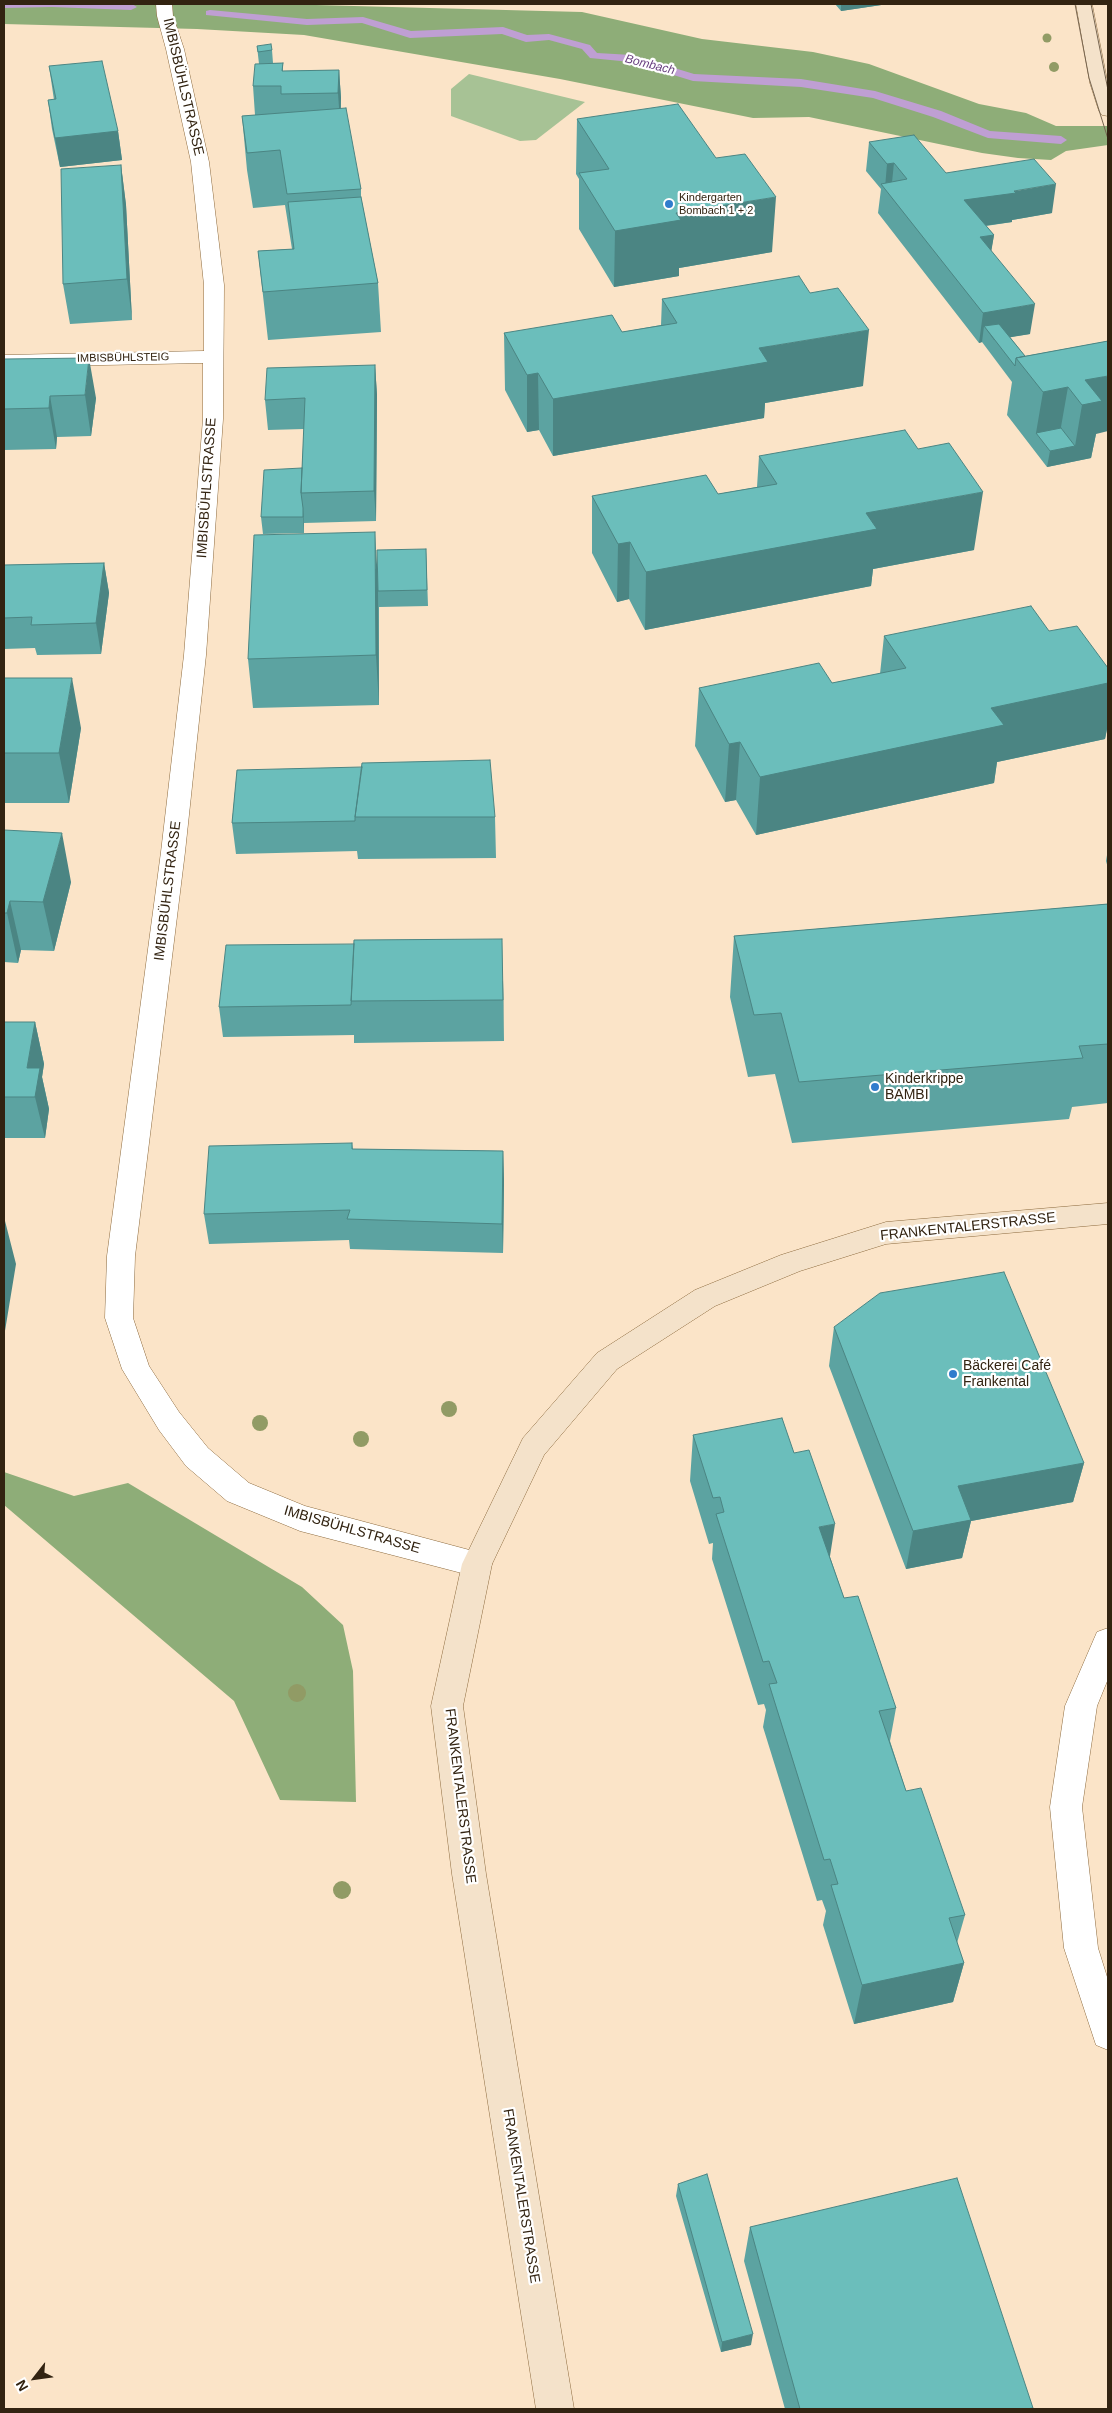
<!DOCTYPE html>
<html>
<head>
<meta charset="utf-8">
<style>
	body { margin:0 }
	#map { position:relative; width:1112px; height:2413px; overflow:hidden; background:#fbe4c8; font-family:Helvetica,sans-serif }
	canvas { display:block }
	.frame { position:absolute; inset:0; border:5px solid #322311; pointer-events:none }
	.north { position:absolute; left:10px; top:2353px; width:50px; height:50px; -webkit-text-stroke:4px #fff; paint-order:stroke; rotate:240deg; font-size:14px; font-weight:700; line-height:20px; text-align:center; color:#322311 }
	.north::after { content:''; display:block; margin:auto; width:18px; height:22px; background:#322311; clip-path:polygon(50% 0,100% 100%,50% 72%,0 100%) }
</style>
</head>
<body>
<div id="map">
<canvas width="1112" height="2413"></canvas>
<div class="frame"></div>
<div class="north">N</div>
</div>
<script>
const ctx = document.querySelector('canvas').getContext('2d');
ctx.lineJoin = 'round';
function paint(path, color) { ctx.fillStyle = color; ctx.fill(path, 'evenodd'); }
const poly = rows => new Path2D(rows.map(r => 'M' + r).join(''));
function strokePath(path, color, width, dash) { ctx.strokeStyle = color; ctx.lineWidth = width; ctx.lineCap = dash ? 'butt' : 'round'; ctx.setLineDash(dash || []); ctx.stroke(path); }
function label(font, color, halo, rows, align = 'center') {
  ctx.font = font + ' Helvetica,sans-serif'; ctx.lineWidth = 4.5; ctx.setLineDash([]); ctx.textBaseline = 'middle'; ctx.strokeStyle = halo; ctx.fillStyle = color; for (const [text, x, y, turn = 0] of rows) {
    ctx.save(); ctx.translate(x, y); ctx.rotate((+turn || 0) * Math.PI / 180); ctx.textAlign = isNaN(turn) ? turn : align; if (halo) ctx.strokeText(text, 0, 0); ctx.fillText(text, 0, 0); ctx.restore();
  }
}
paint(poly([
	[469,74,585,102,536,140,520,141,451,116,451,89]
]), '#a7c295');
paint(poly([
	[4,4,278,4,582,12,702,39,813,52,869,64,979,104,1026,113,1056,126,1108,126,1108,145,1066,151,1051,160,1018,158,982,153,809,117,753,118,560,79,304,35,197,29,4,24],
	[4,1472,74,1496,128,1483,302,1587,343,1625,353,1671,356,1802,280,1800,234,1701,4,1505]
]), '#8ead78');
paint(poly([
	[4,4,132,4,137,7,131,10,52,7,4,8,4,4],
	[210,10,307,19,363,17,411,31,503,27,527,35,549,34,590,45,597,53,632,55,694,74,801,79,875,91,941,111,990,131,1061,136,1067,140,1061,144,988,138,933,117,873,98,801,87,693,81,631,62,590,58,582,49,549,40,526,42,502,34,410,38,362,23,307,25,206,15,206,11,210,10]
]), '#bf9fd3');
const minor = poly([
	[156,4,172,4,173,16,184,49,209,162,224,285,223,419,206,655,185,852,135,1256,133,1318,149,1366,179,1412,208,1448,249,1483,305,1506,488,1555,492,1564,488,1573,477,1577,300,1531,227,1501,186,1466,159,1430,122,1369,105,1318,107,1256,161,852,184,655,203,419,203,363,4,367,4,355,204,351,204,285,191,162,166,49,157,16,156,4],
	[1108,1628,1108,1679,1097,1706,1082,1807,1098,1948,1108,1980,1108,2050,1096,2045,1064,1948,1050,1807,1065,1706,1097,1632,1108,1628]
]);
const secondary = poly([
	[1076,4,1092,4,1108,85,1108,116,1102,115,1099,111,1090,83,1076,4],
	[1108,1203,1108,1224,886,1244,800,1271,715,1306,617,1369,544,1455,492,1564,463,1706,486,1874,574,2409,536,2409,452,1874,431,1706,462,1564,523,1438,597,1353,695,1290,781,1255,886,1222,1108,1203]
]);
strokePath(minor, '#8d6b3f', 1);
strokePath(secondary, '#8d6b3f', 1);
paint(minor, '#fff');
paint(secondary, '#f4e2ca');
strokePath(poly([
	[1075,4,1089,78,1108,139],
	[1091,4,1108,90]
]), '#776550', 1);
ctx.fillStyle = '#919b65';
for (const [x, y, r] of [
	[1047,38,4.5],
	[1054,67,5],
	[449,1409,8],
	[260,1423,8],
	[361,1439,8],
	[297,1693,9],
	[342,1890,9]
]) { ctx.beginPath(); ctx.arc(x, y, r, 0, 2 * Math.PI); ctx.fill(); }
paint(poly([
	[835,4,888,4,841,11],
	[257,46,272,50,273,63,283,63,283,71,339,70,341,98,341,109,361,189,361,197,378,283,381,332,268,340,258,251,292,249,285,205,253,208,247,170,242,116,255,115,253,86,259,64],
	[49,66,118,131,122,160,60,167,52,129,48,100,54,100],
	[577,119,772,252,679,268,679,276,614,287,579,229,579,179,576,174],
	[869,142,946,173,1052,213,1012,220,1012,222,986,226,994,235,991,251,1030,334,1010,337,1025,356,1108,341,1096,434,1091,458,1047,467,1007,415,1012,382,982,342,979,343,878,213,881,189,866,171],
	[121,165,126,205,132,320,70,324,63,284],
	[662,299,863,386,765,403,764,418,553,456,539,430,527,432,505,390,504,333,622,332,661,325],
	[4,359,96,398,91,436,57,437,56,449,4,450],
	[375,365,377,395,376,521,304,523,304,533,263,534,261,517,302,468,304,429,268,430,265,400],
	[759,456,974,550,873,569,871,586,645,630,629,599,617,602,592,553,592,496,718,494,757,487],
	[426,549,428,606,379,607,379,602,379,705,253,708,248,659,378,567],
	[104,563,109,593,101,654,37,655,35,648,4,649,4,565],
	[1049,631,1108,668,1108,724,1105,739,997,762,994,783,756,835,736,800,725,802,695,746,699,688,832,683,880,674,884,636],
	[4,678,81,728,69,803,4,803],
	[237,770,495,817,496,858,358,859,357,851,236,854,232,823],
	[4,830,71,882,54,951,21,950,18,963,4,962],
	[1108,849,1108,868,1106,861],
	[1108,904,1108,1103,1072,1107,1069,1119,792,1143,775,1074,748,1077,730,997,734,936],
	[503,981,504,1041,354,1043,354,1035,223,1037,219,1007],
	[4,1022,35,1022,44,1064,42,1077,49,1109,45,1138,4,1138],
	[352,1143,353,1149,503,1151,504,1181,503,1253,350,1249,349,1240,209,1244,204,1214],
	[834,1327,1084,1463,1073,1502,971,1521,962,1558,906,1569,829,1366],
	[693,1435,830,1557,844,1598,896,1708,890,1741,906,1791,965,1915,957,1943,964,1963,953,2002,854,2024,823,1925,826,1911,822,1900,817,1901,763,1727,766,1710,764,1704,758,1705,712,1559,713,1543,709,1544,690,1481],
	[678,2184,751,2345,721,2352,676,2196],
	[750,2227,1033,2408,1032,2409,785,2409,744,2261]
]), '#5ca3a1');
paint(poly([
	[841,4,888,4,841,11],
	[339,70,341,98,340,122,338,93],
	[118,131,122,160,60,167,55,138],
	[894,163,891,192,885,188,887,164],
	[121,165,126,205,132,320,127,279],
	[1056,184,1052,213,1012,220,1012,222,960,229,964,200],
	[776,197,772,252,679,268,679,276,614,287,615,231,676,213],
	[994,235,989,265,980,237],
	[1035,304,1030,334,994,340,984,326,982,342,979,343,983,313],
	[869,330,863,386,765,403,764,418,553,456,553,399,759,348],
	[89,358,96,398,91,436,85,395],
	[375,365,377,395,376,521,374,491],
	[538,373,539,430,527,432,527,375],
	[1108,376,1108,431,1096,434,1091,458,1047,467,1050,451,1075,446,1082,405,1085,380],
	[1068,387,1058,444,1036,433,1043,392],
	[50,396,57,437,56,449,49,408],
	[983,492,974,550,873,569,871,586,645,630,646,572,866,513],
	[303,508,304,523,304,533,303,517],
	[375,532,378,581,378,591,379,705,376,655],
	[630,542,629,599,617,602,618,544],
	[104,563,109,593,101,654,96,623],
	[72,678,81,728,69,803,59,753],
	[1108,683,1108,724,1105,739,997,762,994,783,756,835,760,777,991,708],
	[740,742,736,800,725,802,729,744],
	[62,833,71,882,54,951,43,902],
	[10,901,21,950,18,963,7,913],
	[502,939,503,981,504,1041,503,1000],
	[35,1022,44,1064,42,1077,49,1109,45,1138,35,1097,27,1068],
	[503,1151,504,1181,503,1253,502,1224],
	[4,1217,16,1264,4,1337],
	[1084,1463,1073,1502,971,1521,962,1558,906,1569,913,1531,958,1486],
	[835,1524,828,1569,819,1527],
	[964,1963,953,2002,854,2024,862,1985],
	[753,2334,751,2345,721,2352,722,2342]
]), '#4b8583');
const building = poly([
	[271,44,272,50,258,52,257,46,271,44],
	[102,61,118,131,55,138,48,100,56,99,49,66,102,61],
	[283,63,282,71,339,70,338,93,281,94,281,86,253,86,255,64,283,63],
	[678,104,716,158,745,154,776,197,676,213,681,220,615,231,579,173,609,169,577,119,678,104],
	[346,108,361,189,287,194,280,150,247,153,242,116,346,108],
	[914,135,946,173,1034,159,1056,184,1014,191,1016,193,964,200,994,235,980,237,1035,304,983,313,881,184,907,179,894,163,887,164,869,142,914,135],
	[121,165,127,279,63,284,61,169,121,165],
	[361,197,378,283,263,292,258,251,294,249,288,202,361,197],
	[799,276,810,293,838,288,869,330,759,348,768,362,553,399,538,373,527,375,504,333,612,315,622,332,677,323,662,299,799,276],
	[999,324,1025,356,1016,358,1015,366,984,326,999,324],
	[1108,341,1108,376,1085,380,1102,401,1082,405,1068,387,1043,392,1016,358,1108,341],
	[89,358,85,395,50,396,49,408,4,409,4,359,89,358],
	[375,365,374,491,301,493,305,398,265,400,267,368,375,365],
	[1061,428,1075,446,1050,451,1036,433,1061,428],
	[905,430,918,449,949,443,983,492,866,513,877,529,646,572,630,542,618,544,592,496,706,475,718,494,777,484,759,456,905,430],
	[302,468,301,493,303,508,303,517,261,517,264,470,302,468],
	[375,532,376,655,248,659,254,535,375,532],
	[426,549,427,590,378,591,377,550,426,549],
	[104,563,96,623,31,625,32,617,4,618,4,565,104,563],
	[1031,606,1049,631,1077,626,1108,668,1108,683,991,708,1004,725,760,777,740,742,729,744,699,688,819,663,832,683,906,668,884,636,1031,606],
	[4,678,72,678,59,753,4,753,4,678],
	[490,760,495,817,355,817,362,763,490,760],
	[362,767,355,817,355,821,232,823,237,770,362,767],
	[4,830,62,833,43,902,10,901,7,913,4,913,4,830],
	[1108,904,1108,1044,1079,1046,1083,1058,799,1082,781,1013,754,1015,734,936,1108,904],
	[502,939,503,1000,351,1001,354,940,502,939],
	[354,944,351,1005,219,1007,226,945,354,944],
	[4,1022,35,1022,27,1068,40,1068,35,1097,4,1097,4,1022],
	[352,1143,352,1149,503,1151,502,1224,347,1219,350,1210,204,1214,209,1146,352,1143],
	[1004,1272,1084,1463,958,1486,971,1520,913,1531,834,1327,880,1293,1004,1272],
	[782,1418,794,1453,809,1450,835,1524,819,1527,844,1598,858,1596,896,1708,879,1711,906,1791,921,1788,965,1915,949,1918,964,1963,862,1985,831,1885,838,1884,830,1859,824,1860,769,1684,777,1683,769,1661,763,1662,716,1514,724,1512,720,1497,713,1498,693,1435,782,1418],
	[707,2174,753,2334,722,2342,678,2184,707,2174],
	[957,2178,1033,2408,1026,2409,800,2409,750,2227,957,2178]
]);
paint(building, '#6bbebb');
strokePath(building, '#4b8583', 1);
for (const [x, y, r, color] of [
	[669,204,5,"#307ccd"],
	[875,1087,5,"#307ccd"],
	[953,1374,5,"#307ccd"]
]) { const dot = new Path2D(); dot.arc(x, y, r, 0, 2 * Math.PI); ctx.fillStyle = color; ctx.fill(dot); strokePath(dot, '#fff', 2); }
label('11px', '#322311', '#fff', [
	["Kindergarten",679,198],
	["Bombach 1 + 2",679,211]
], 'left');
label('11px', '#322311', '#fff', [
	["IMBISBÜHLSTEIG",123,358,-1]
]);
label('italic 12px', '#6a4181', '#fff', [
	["Bombach",650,65,14]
]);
label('14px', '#322311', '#fff', [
	["IMBISBÜHLSTRASSE",183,87,77],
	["IMBISBÜHLSTRASSE",207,488,-86],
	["IMBISBÜHLSTRASSE",168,891,-83],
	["FRANKENTALERSTRASSE",968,1227,-6],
	["IMBISBÜHLSTRASSE",352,1530,16],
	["FRANKENTALERSTRASSE",460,1796,83],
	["FRANKENTALERSTRASSE",521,2196,81]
]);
label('14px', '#322311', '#fff', [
	["Kinderkrippe",885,1079],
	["BAMBI",885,1095],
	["Bäckerei Café",963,1366],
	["Frankental",963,1382]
], 'left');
</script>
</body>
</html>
